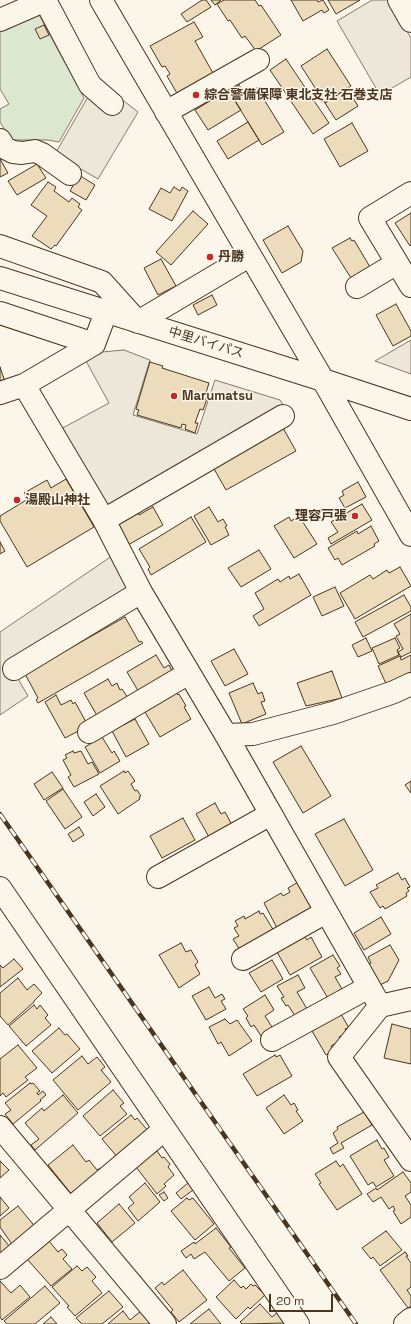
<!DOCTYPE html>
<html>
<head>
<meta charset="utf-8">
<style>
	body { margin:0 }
	#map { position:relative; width:411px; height:1324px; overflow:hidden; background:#fbf6e9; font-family:"Space Grotesk",sans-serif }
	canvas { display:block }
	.scale { position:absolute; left:269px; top:1294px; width:64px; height:18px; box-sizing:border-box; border:2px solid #4a3520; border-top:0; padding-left:5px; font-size:12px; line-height:14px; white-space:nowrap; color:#4a3520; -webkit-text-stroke:3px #fbf6e9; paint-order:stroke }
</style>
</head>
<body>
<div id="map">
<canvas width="411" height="1324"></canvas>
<div class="scale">20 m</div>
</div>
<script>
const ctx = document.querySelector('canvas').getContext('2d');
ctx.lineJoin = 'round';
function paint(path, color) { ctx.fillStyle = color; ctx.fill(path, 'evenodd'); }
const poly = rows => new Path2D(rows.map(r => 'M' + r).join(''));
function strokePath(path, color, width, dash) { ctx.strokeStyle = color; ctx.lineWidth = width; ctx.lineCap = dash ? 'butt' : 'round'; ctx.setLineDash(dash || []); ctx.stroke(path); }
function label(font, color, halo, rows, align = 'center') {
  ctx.font = font + ' "Space Grotesk","Noto Sans JP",sans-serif'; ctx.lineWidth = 3; ctx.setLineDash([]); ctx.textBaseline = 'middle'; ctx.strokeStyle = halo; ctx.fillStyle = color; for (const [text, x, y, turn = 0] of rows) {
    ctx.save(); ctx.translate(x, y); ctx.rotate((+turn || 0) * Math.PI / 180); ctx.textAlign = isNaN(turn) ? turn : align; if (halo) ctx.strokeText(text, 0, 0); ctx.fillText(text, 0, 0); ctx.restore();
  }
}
const green = poly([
	[38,13,84,98,59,142,48,140,11,140,0,122,0,109,9,104,0,89,0,30,38,13]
]);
paint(green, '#dce7d0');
strokePath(green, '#887966', 1);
const parking = poly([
	[372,0,388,0,411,38,411,77,380,95,337,21,372,0],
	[101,83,138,112,98,179,55,154,89,95,101,83],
	[411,340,411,374,375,361,411,340],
	[124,350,150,360,133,415,197,434,215,380,280,400,283,405,108,506,59,430,109,403,86,361,102,352,124,350],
	[112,556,132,589,10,665,28,696,0,715,0,632,112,556]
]);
paint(parking, '#ede7d9');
strokePath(parking, '#887966', 1);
const building = poly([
	[202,0,206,0,211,7,187,22,181,14,202,0],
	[211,0,221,0,215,5,211,0],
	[224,0,255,0,259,6,261,5,281,35,256,51,245,36,242,38,230,20,228,21,217,4,224,0],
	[291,0,317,0,318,2,323,0,329,10,324,13,322,10,303,21,291,0],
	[328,0,360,0,336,14,328,0],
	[194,22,203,37,195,41,214,75,178,95,167,76,170,74,165,66,162,67,150,46,194,22],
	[44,25,49,35,40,39,35,29,44,25],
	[327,49,351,86,325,103,301,66,327,49],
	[286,59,329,123,313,134,270,70,286,59],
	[239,85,245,95,235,101,229,91,239,85],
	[257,88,284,132,262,145,235,101,257,88],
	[347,88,358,106,336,120,325,103,347,88],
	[228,90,241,110,208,130,195,110,228,90],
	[248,122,259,140,228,159,217,141,248,122],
	[352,123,368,151,340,167,324,139,352,123],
	[0,159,8,173,0,177,0,159],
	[37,164,46,178,17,195,8,181,37,164],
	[79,175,95,185,86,200,70,191,79,175],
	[48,182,56,187,54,191,69,202,72,198,80,204,78,207,82,210,56,246,55,245,51,249,32,236,47,216,31,205,48,182],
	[174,187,180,191,182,187,188,191,172,221,149,209,161,188,170,193,174,187],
	[193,211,208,224,171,265,156,252,193,211],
	[411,213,411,245,410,246,395,223,411,213],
	[288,226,303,251,301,262,282,273,263,240,288,226],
	[350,238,352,241,354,240,370,267,351,278,332,248,350,238],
	[161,259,176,286,158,295,144,268,161,259],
	[212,295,217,305,198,315,193,305,212,295],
	[396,304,411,331,411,336,393,346,376,315,396,304],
	[150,362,163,366,162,368,209,383,204,399,207,399,203,410,200,409,195,423,198,423,195,433,185,429,186,425,182,424,181,428,137,415,139,410,136,409,150,362],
	[0,367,5,382,0,383,0,367],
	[283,428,296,451,226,490,213,467,283,428],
	[66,479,94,527,27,567,0,521,0,516,28,499,24,493,47,480,51,488,66,479],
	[358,482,366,497,345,508,339,498,344,495,342,491,358,482],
	[362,504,372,520,331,544,328,538,338,532,331,522,362,504],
	[153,507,163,525,128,545,116,525,138,513,139,515,153,507],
	[209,507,218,522,223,519,227,526,225,527,229,535,211,545,194,516,209,507],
	[299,516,317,544,294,558,274,526,289,517,291,521,299,516],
	[191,517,206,542,151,575,148,569,150,567,139,549,191,517],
	[371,526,379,541,374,544,375,546,342,565,338,558,335,560,328,548,357,531,358,534,371,526],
	[0,542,5,551,0,554,0,542],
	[259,550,271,569,241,587,228,568,259,550],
	[400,567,411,586,355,619,340,593,370,575,373,579,387,570,389,573,400,567],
	[299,574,311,595,259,626,253,616,264,609,255,593,278,579,280,582,289,576,290,579,299,574],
	[335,587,344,606,322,616,313,597,335,587],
	[404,595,411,607,411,611,363,637,355,622,404,595],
	[411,614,411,652,401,657,398,652,403,649,396,636,400,634,394,624,411,614],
	[125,617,139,642,141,641,143,643,38,703,36,700,38,698,25,674,125,617],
	[366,638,372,651,358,657,352,645,366,638],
	[395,638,400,648,397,650,399,655,379,664,372,648,395,638],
	[234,649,248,674,225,686,211,661,234,649],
	[156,655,164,668,169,665,172,671,140,694,127,672,156,655],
	[411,655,411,675,387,686,378,666,400,656,401,660,411,655],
	[332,671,342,698,306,706,297,683,332,671],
	[108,679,112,686,117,683,120,690,122,689,130,701,99,719,84,693,108,679],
	[253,683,258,694,262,692,265,701,261,702,266,714,242,724,229,693,253,683],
	[177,693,178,695,179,694,186,706,184,707,191,719,160,737,145,712,177,693],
	[56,695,61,705,71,700,73,704,75,702,86,722,86,727,65,738,45,702,56,695],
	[135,719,149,744,126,757,112,731,135,719],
	[102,737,112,753,114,751,120,761,100,773,85,747,102,737],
	[301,746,331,796,303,813,273,762,301,746],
	[73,751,74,753,81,751,88,764,92,762,99,774,74,787,68,777,71,775,63,760,67,758,65,755,73,751],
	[124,771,125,773,128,771,135,781,131,784,135,791,137,790,141,796,139,797,140,799,118,814,100,786,124,771],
	[52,772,63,788,44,800,34,784,52,772],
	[411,781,411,793,405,785,411,781],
	[63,789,82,817,65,829,46,801,63,789],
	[96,794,105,807,93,816,84,802,96,794],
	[215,803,221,814,225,812,232,825,209,837,196,814,215,803],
	[183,818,195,840,162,858,150,836,183,818],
	[344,819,373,870,345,886,315,834,344,819],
	[79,827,84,835,73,842,68,834,79,827],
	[398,873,402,880,405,878,410,887,407,888,409,891,406,893,407,896,385,909,383,906,380,908,370,892,378,888,376,885,398,873],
	[300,881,316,909,277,928,264,903,281,893,283,896,290,892,288,888,300,881],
	[259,911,260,914,263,913,274,931,240,950,233,939,239,936,234,928,238,926,235,921,244,916,245,919,259,911],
	[381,917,391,934,364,950,354,933,381,917],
	[303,934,307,940,311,937,322,957,290,975,277,952,303,934],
	[181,943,186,952,191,950,198,962,195,965,200,974,179,988,159,955,181,943],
	[390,945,399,960,388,981,378,986,366,966,371,963,368,957,390,945],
	[333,955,340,966,337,968,341,974,335,977,342,989,339,991,341,993,329,1000,310,968,333,955],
	[14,959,23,969,0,987,0,965,3,968,14,959],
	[272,960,283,979,261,992,249,973,272,960],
	[298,975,305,988,297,992,307,1009,295,1016,288,1005,286,1006,281,998,284,997,277,986,298,975],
	[18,978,27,990,34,984,42,993,34,1001,34,1002,8,1025,0,1016,0,993,18,978],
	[209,987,215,998,222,994,225,999,221,1001,226,1009,206,1020,192,996,209,987],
	[265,995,274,1010,265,1016,275,1032,263,1039,254,1025,251,1027,246,1018,248,1016,243,1009,265,995],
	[34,1005,37,1009,40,1005,48,1015,45,1018,51,1025,26,1046,9,1026,34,1005],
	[341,1014,349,1028,345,1029,347,1032,339,1037,341,1040,331,1046,333,1050,326,1055,312,1031,341,1014],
	[225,1019,230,1024,237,1020,252,1041,229,1056,221,1042,218,1044,209,1027,225,1019],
	[392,1024,411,1029,411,1064,384,1058,392,1024],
	[59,1028,65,1035,67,1034,80,1049,52,1073,32,1051,59,1028],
	[18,1045,37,1068,25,1077,28,1080,6,1097,3,1093,0,1096,0,1059,18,1045],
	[275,1055,276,1057,280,1055,292,1076,257,1096,243,1074,275,1055],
	[82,1056,88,1064,97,1057,105,1067,101,1070,111,1082,78,1110,53,1080,82,1056],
	[30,1083,31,1084,33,1083,40,1091,37,1093,38,1095,43,1091,46,1095,40,1100,41,1101,13,1124,5,1114,11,1110,5,1103,30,1083],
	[113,1090,124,1103,120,1106,127,1114,100,1136,83,1116,113,1090],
	[63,1095,78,1113,35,1150,31,1145,39,1139,25,1123,42,1108,44,1111,63,1095],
	[284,1095,291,1105,294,1103,298,1110,296,1111,303,1121,284,1134,266,1108,284,1095],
	[364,1112,372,1125,341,1143,344,1148,333,1154,330,1148,338,1143,333,1133,338,1129,337,1127,364,1112],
	[131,1115,135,1120,137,1118,150,1133,119,1159,102,1139,131,1115],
	[377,1140,382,1149,384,1148,389,1157,384,1160,394,1176,376,1187,373,1182,368,1185,350,1156,377,1140],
	[73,1145,86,1162,89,1160,97,1170,100,1168,103,1172,73,1196,48,1165,73,1145],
	[157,1151,162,1158,164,1157,170,1164,168,1167,174,1175,164,1184,166,1186,157,1194,136,1167,157,1151],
	[0,1161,9,1170,0,1178,0,1161],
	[336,1161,340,1167,343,1164,362,1194,337,1210,319,1184,321,1183,315,1174,336,1161],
	[403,1172,411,1183,411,1192,405,1196,411,1205,411,1217,401,1224,393,1211,395,1210,393,1206,389,1209,381,1197,373,1202,367,1194,376,1188,377,1190,403,1172],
	[145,1183,160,1202,138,1221,128,1208,134,1203,129,1197,145,1183],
	[188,1183,193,1190,181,1199,176,1193,188,1183],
	[164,1192,168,1198,164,1201,159,1195,164,1192],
	[0,1197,9,1208,0,1216,0,1197],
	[187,1198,189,1200,193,1198,214,1224,195,1240,171,1211,187,1198],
	[119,1204,135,1223,112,1242,97,1223,119,1204],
	[18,1206,37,1229,14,1247,0,1227,0,1220,18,1206],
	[216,1228,231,1247,229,1248,245,1268,229,1281,205,1252,194,1259,191,1254,186,1258,181,1251,194,1242,195,1244,216,1228],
	[386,1231,402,1250,380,1266,373,1257,371,1259,362,1248,386,1231],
	[0,1235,10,1247,0,1255,0,1235],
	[49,1241,58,1252,62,1249,67,1255,63,1259,72,1269,51,1286,27,1259,49,1241],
	[405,1252,408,1256,406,1256,411,1263,411,1287,407,1290,411,1296,411,1306,408,1308,380,1270,405,1252],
	[77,1266,82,1271,87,1267,96,1277,92,1281,102,1293,75,1316,67,1307,69,1306,52,1287,77,1266],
	[183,1270,207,1300,179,1322,171,1312,173,1310,155,1288,162,1282,164,1285,183,1270],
	[234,1280,241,1288,243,1286,246,1289,251,1284,253,1286,255,1285,265,1295,250,1309,248,1307,236,1319,216,1297,234,1280],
	[0,1281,11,1293,20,1285,30,1297,2,1320,0,1317,0,1281],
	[45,1286,60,1303,35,1324,7,1324,4,1321,45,1286],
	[109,1291,123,1307,102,1324,82,1324,76,1318,109,1291],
	[260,1304,272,1317,277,1313,286,1323,242,1324,240,1322,260,1304],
	[209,1309,221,1324,190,1324,209,1309],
	[123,1311,130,1320,141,1311,151,1324,108,1324,123,1311],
	[51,1317,57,1324,43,1324,51,1317]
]);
paint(building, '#ecdcbc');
strokePath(building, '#4a3520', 1);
const minor = poly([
	[45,0,90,85,112,104],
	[101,0,323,380,411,535],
	[399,0,411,21],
	[0,20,46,0],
	[166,112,258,60],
	[0,140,5,148,13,152,22,153,35,151,42,154,70,174],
	[411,193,370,218,411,286],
	[0,246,102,282,138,322,249,256],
	[0,278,323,380,411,409],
	[357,287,397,263],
	[106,312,94,344,24,385,104,520,141,592,226,735,380,1006,339,1057,411,1160],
	[0,313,94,344],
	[0,393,24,385],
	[104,520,283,416],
	[14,669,141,592],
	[89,732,189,673],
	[226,735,253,734,333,713,394,692,411,684],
	[158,877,271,814],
	[0,888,298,1324],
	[243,959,326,912],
	[380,1006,411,999],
	[272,1040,369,987],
	[0,1127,165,1324],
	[0,1268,165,1129],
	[405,1324,411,1319]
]);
strokePath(minor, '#4a3520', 24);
strokePath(minor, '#fbf6e9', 22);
const rail = poly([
	[0,814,356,1324]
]);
strokePath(rail, '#4a3520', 4.5);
strokePath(rail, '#fbf6e9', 3, [9]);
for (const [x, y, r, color] of [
	[196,95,4,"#c62828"],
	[210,257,4,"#c62828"],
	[174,396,4,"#c62828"],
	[17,500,4,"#c62828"],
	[355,516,4,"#c62828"]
]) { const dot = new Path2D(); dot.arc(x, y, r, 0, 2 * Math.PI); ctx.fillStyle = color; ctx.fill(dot); strokePath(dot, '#fbf6e9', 1.5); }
label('bold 13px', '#4a3520', '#fbf6e9', [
	["綜合警備保障 東北支社 石巻支店",204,95],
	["丹勝",218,257],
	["Marumatsu",182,396],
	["湯殿山神社",25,500],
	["理容戸張",347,516,"right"]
], 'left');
label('13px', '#4a3520', '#fbf6e9', [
	["中里バイパス",206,343,17]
]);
</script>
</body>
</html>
